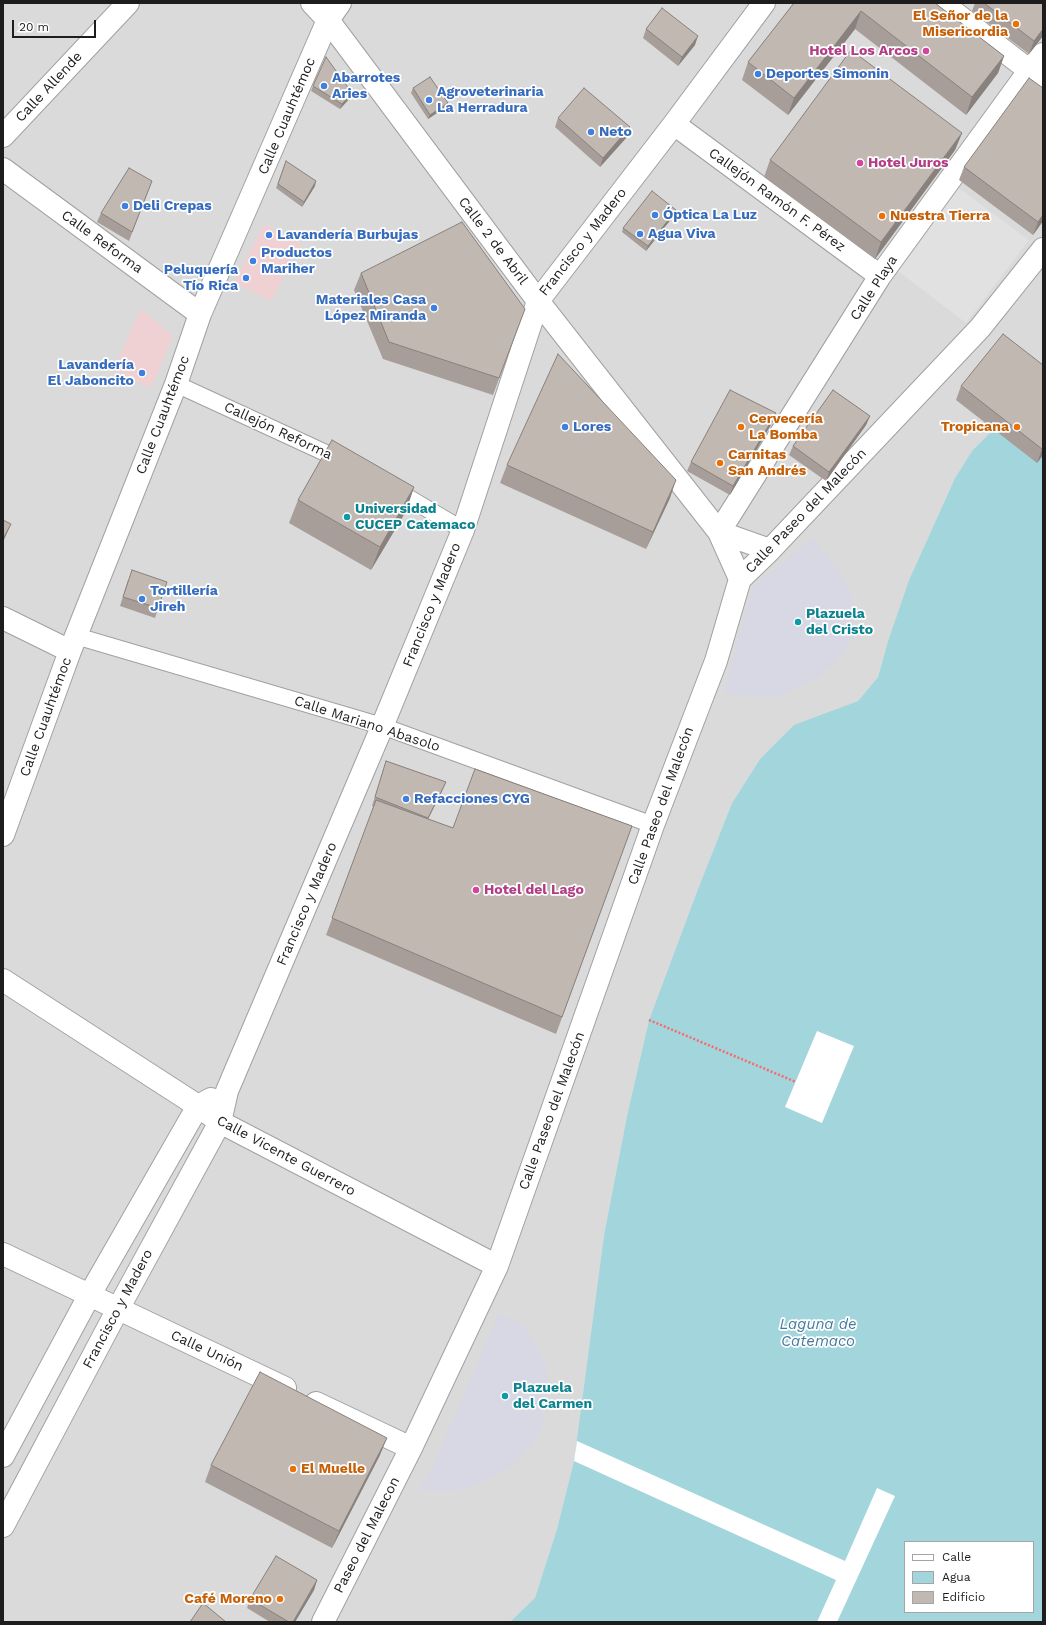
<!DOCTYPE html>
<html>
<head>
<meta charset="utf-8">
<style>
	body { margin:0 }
	#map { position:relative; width:1046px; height:1625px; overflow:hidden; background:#eee9e2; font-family:"Work Sans",sans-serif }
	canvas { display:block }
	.frame { position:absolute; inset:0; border:4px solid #1d1d1d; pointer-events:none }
	.legend { position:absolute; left:904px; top:1541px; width:130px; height:72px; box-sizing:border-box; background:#fff; border:1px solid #a5a5a5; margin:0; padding:5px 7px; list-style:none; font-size:12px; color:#1d1d1d }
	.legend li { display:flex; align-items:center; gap:8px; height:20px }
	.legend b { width:20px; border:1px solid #a5a5a5 }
	.scale { position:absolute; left:12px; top:20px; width:84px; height:18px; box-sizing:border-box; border:2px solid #1d1d1d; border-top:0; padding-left:5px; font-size:12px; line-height:14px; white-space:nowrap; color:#1d1d1d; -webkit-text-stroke:3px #fff; paint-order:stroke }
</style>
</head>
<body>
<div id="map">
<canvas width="1046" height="1625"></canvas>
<div class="frame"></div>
<ul class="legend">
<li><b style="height:5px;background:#fff"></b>Calle</li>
<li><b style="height:11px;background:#a3d5dc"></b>Agua</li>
<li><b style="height:11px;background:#c2b8b2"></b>Edificio</li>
</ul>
<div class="scale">20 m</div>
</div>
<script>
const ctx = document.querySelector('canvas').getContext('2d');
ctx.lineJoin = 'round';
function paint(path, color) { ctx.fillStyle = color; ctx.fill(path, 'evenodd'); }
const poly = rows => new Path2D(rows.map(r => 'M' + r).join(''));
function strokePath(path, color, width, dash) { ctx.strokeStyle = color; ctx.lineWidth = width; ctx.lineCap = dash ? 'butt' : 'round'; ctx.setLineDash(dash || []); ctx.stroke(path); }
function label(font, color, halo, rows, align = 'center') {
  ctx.font = font + ' "Work Sans",sans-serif'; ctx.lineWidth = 3.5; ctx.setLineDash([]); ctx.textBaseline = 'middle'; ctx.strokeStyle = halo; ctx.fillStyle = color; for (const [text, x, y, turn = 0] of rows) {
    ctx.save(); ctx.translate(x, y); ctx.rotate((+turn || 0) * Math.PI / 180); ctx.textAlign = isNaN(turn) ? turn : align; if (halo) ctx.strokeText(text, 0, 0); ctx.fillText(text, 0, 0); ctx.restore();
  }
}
paint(poly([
	[3,3,1043,3,1043,396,972,451,955,478,909,580,888,641,878,677,858,701,827,713,760,759,732,803,698,889,649,1020,627,1116,604,1235,574,1461,557,1529,535,1599,510,1622,3,1622]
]), '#dbdada');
paint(poly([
	[264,224,301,244,271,301,234,282],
	[141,309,173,336,151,388,113,370]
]), '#efd1d3');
paint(poly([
	[956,186,1029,240,966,323,894,268]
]), '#e1e1e1');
paint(poly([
	[812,539,838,569,847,584,854,605,852,640,836,662,815,679,779,697,752,697,723,693,752,588],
	[499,1313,522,1325,535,1344,544,1360,549,1387,544,1406,542,1429,525,1452,509,1469,488,1479,460,1490,434,1491,418,1490,431,1471]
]), '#d7d8e4');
paint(poly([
	[1043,396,1043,1622,510,1622,535,1598,557,1529,574,1461,604,1235,627,1116,649,1020,698,889,732,803,760,759,794,725,858,701,878,677,888,641,909,580,955,478,972,451,994,429],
	[905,1542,1033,1542,1033,1612,905,1612]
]), '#a3d5dc');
paint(poly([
	[817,1031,854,1046,822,1123,785,1107],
	[577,1441,845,1561,877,1488,895,1496,837,1622,817,1622,836,1580,574,1461]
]), '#fff');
const service = poly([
	[176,384,343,461],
	[392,488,463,530],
	[76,636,382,726,653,825]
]);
const minor = poly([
	[312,3,328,20,538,301,719,532,740,579],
	[942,3,1043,81],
	[674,124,880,276],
	[3,136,128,3],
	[3,169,200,314],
	[770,550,719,532,880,276,1029,71,1043,54],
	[3,618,70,651],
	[3,835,70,651,176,384,200,314,328,20,340,3],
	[3,980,198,1106,220,1122,497,1266],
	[3,1254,285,1388],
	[316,1403,411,1448],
	[3,1456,89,1296,198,1106,211,1099],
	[3,1526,118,1309,220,1122,227,1091,379,734,463,530,538,301,674,124,764,3],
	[323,1622,411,1448,497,1266,653,825,716,661,740,579,770,550,980,328,1043,249]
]);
strokePath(service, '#a1a1a1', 18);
strokePath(minor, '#a1a1a1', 24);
strokePath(poly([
	[649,1020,796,1082]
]), '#f96969', 2.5, [2, 2]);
strokePath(service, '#fff', 16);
strokePath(minor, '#fff', 22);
paint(poly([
	[794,3,935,3,1004,56,998,73,966,115,855,29,788,115,742,80,748,62],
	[975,3,1043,3,1043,36,1029,54,972,11],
	[646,29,695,45,678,66,643,38],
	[313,86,352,93,350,98,340,109,311,91],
	[413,88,446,107,428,119,411,93],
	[1043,88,1043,221,1033,235,959,180,964,167],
	[558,118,630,127,627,137,600,167,555,127],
	[962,133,955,150,875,259,764,177,770,160],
	[286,161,315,186,302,207,276,188],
	[152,181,129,241,97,222,101,213],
	[676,210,675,214,646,251,622,232,623,228],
	[361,273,525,309,493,395,383,359,354,290],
	[1043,365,1043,455,1037,463,956,400,961,386],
	[776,413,772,423,730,495,687,471,691,462],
	[870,416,866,425,826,481,789,455,793,446],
	[507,465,670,498,646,549,500,483],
	[414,487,406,511,371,570,289,523,298,500],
	[128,580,167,582,155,618,120,606],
	[386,761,446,782,442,791,428,819,453,828,632,826,556,1034,326,935,374,807,372,806],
	[380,1455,332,1548,205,1482,211,1465],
	[317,1580,314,1590,295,1622,270,1622,247,1608,250,1599]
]), '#a79e99');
paint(poly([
	[861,11,855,29,788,115,794,98],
	[1043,29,1043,36,1029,54,1034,41],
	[698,36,695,45,678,66,682,57],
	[1004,56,998,73,966,115,972,97],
	[352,93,350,98,340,109,342,104],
	[448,103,446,107,428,119,430,115],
	[630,127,627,137,600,167,603,158],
	[962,133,955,150,875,259,881,242],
	[316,181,315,186,302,207,304,202],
	[676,210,675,214,646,251,648,246],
	[1043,215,1043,221,1033,235,1038,222],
	[776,413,772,423,730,495,733,486],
	[870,416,866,425,826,481,829,472],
	[1043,447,1043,455,1037,463,1042,449],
	[676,480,670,498,646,549,653,532],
	[414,487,406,511,371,570,380,547],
	[11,524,3,542,3,539],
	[446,782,442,791,424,827,428,818],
	[387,1438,380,1455,332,1548,339,1531],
	[317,1580,314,1590,295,1622,293,1622]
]), '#88817d');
const building = poly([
	[794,3,935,3,1004,56,972,97,861,11,794,98,748,62,794,3],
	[984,3,1043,3,1043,29,1034,41,984,3],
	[662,8,698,36,682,57,646,29,662,8],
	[851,50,962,133,881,242,770,160,851,50],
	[326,57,352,93,342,104,313,86,326,57],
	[430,77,448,103,430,115,413,88,430,77],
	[1029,78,1043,88,1043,215,1038,222,964,167,1029,78],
	[584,88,630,127,603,158,558,118,584,88],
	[286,161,316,181,304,202,278,184,286,161],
	[129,168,152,181,132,232,101,213,129,168],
	[652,191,676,210,648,246,623,228,652,191],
	[462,222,525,309,499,378,389,342,361,273,462,222],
	[1003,334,1043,365,1043,447,1042,449,961,386,1003,334],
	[558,354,676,480,653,532,507,465,558,354],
	[730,390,776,413,733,486,691,462,730,390],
	[833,390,870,416,829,472,793,446,833,390],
	[332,440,414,487,380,547,298,500,332,440],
	[3,520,11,524,3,539,3,520],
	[132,570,167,582,158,608,123,597,132,570],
	[386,761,446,782,428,818,375,797,386,761],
	[475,769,632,826,562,1017,332,918,376,800,453,828,475,769],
	[260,1372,387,1438,339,1531,211,1465,260,1372],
	[276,1556,317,1580,293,1622,289,1622,250,1599,276,1556],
	[203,1603,226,1622,190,1622,203,1603]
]);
paint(building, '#c2b8b2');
strokePath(building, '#88817d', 1);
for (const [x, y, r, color] of [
	[1016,24,4,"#e8710a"],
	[926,51,4,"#d1479c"],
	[758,74,4,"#3f7fe0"],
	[324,86,4,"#3f7fe0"],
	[429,100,4,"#3f7fe0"],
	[591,132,4,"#3f7fe0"],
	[860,163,4,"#d1479c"],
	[125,206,4,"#3f7fe0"],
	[655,215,4,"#3f7fe0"],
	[882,216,4,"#e8710a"],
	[640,234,4,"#3f7fe0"],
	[269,235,4,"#3f7fe0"],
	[253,261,4,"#3f7fe0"],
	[246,278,4,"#3f7fe0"],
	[434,308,4,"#3f7fe0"],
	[142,373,4,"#3f7fe0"],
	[565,427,4,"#3f7fe0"],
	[741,427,4,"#e8710a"],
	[1017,427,4,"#e8710a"],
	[720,463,4,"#e8710a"],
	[347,517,4,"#0f9aa8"],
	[142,599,4,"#3f7fe0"],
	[798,622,4,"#0f9aa8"],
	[406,799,4,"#3f7fe0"],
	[476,890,4,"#d1479c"],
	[505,1396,4,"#0f9aa8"],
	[293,1469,4,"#e8710a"],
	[280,1599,4,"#e8710a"]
]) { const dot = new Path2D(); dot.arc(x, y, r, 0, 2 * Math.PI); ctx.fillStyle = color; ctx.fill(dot); strokePath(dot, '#fff', 1.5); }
label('bold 14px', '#c56008', '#fff', [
	["El Señor de la",1008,16,"right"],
	["Misericordia",1008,32,"right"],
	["Nuestra Tierra",890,216],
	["Cervecería",749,419],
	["La Bomba",749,435],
	["Tropicana",1009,427,"right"],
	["Carnitas",728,455],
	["San Andrés",728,471],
	["El Muelle",301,1469],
	["Café Moreno",272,1599,"right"]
], 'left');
label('bold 14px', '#b23c85', '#fff', [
	["Hotel Los Arcos",918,51,"right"],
	["Hotel Juros",868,163],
	["Hotel del Lago",484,890]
], 'left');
label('bold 14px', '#366cbe', '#fff', [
	["Deportes Simonin",766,74],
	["Abarrotes",332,78],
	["Aries",332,94],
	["Agroveterinaria",437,92],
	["La Herradura",437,108],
	["Neto",599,132],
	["Deli Crepas",133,206],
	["Óptica La Luz",663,215],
	["Agua Viva",648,234],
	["Lavandería Burbujas",277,235],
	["Productos",261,253],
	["Mariher",261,269],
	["Peluquería",238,270,"right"],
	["Tío Rica",238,286,"right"],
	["Materiales Casa",426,300,"right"],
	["López Miranda",426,316,"right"],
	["Lavandería",134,365,"right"],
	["El Jaboncito",134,381,"right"],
	["Lores",573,427],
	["Tortillería",150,591],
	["Jireh",150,607],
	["Refacciones CYG",414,799]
], 'left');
label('14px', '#1d1d1d', '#fff', [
	["Calle Allende",49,87,-47],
	["Calle Cuauhtémoc",287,116,-67],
	["Callejón Ramón F. Pérez",777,200,36],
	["Calle 2 de Abril",493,241,53],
	["Calle Reforma",102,242,36],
	["Francisco y Madero",583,242,-52],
	["Calle Playa",874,288,-57],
	["Calle Cuauhtémoc",163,415,-69],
	["Callejón Reforma",278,431,25],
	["Calle Paseo del Malecón",806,511,-46],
	["Francisco y Madero",432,605,-68],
	["Calle Cuauhtémoc",46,717,-70],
	["Calle Mariano Abasolo",367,724,18],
	["Calle Paseo del Malecón",661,806,-70],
	["Francisco y Madero",307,904,-67],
	["Calle Paseo del Malecón",552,1111,-70],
	["Calle Vicente Guerrero",286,1156,28],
	["Francisco y Madero",118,1309,-62],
	["Calle Unión",207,1351,25],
	["Paseo del Malecon",367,1535,-63]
]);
label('bold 14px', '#0d838f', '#fff', [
	["Universidad",355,509],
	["CUCEP Catemaco",355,525],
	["Plazuela",806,614],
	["del Cristo",806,630],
	["Plazuela",513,1388],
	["del Carmen",513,1404]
], 'left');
label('italic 15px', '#44799c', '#fff', [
	["Laguna de",818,1325],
	["Catemaco",818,1342]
]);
</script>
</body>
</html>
